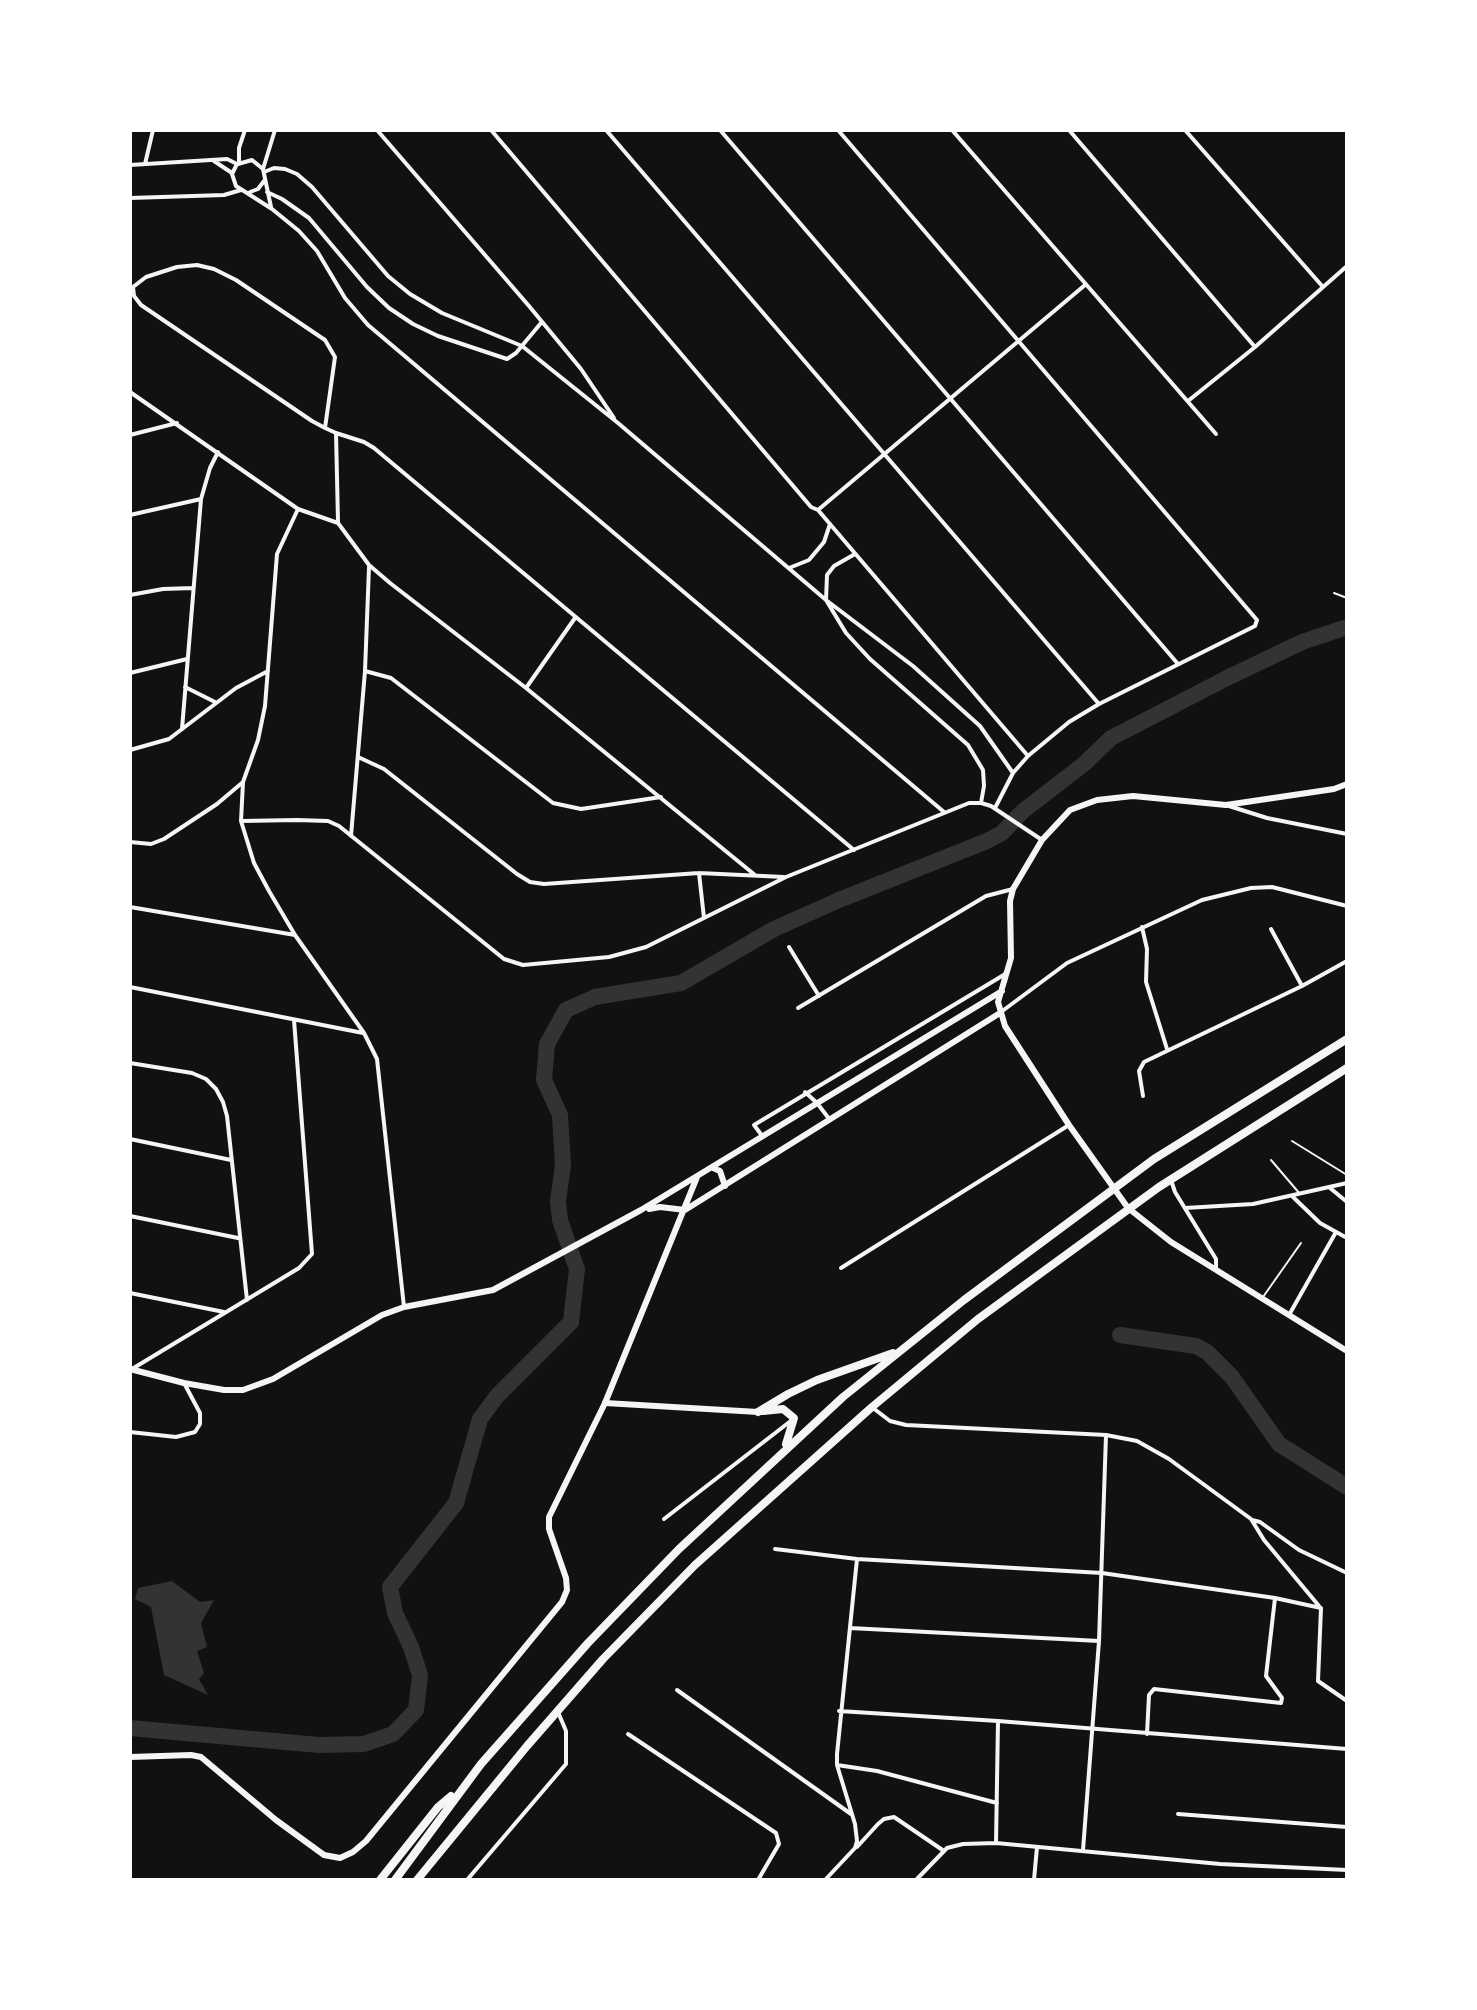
<!DOCTYPE html>
<html>
<head>
<meta charset="utf-8">
<style>
	body { margin:0 }
	#map { position:relative; width:1477px; height:2010px; overflow:hidden; background:#111; font-family:"Source Sans 3",sans-serif }
	canvas { display:block }
	.frame { position:absolute; inset:0; border:132px solid #fff; pointer-events:none }
</style>
</head>
<body>
<div id="map">
<canvas width="1477" height="2010"></canvas>
<div class="frame"></div>
</div>
<script>
const ctx = document.querySelector('canvas').getContext('2d');
ctx.lineJoin = 'round';
function paint(path, color) { ctx.fillStyle = color; ctx.fill(path, 'evenodd'); }
const poly = rows => new Path2D(rows.map(r => 'M' + r).join(''));
function strokePath(path, color, width, dash) { ctx.strokeStyle = color; ctx.lineWidth = width; ctx.lineCap = dash ? 'butt' : 'round'; ctx.setLineDash(dash || []); ctx.stroke(path); }
paint(poly([
	[172,1581,200,1602,214,1600,201,1623,207,1647,197,1651,204,1673,199,1679,208,1695,164,1675,151,1607,135,1599,138,1588]
]), '#333');
strokePath(poly([
	[1120,1335,1196,1346,1207,1352,1232,1377,1279,1444,1347,1487],
	[130,1728,319,1745,364,1744,393,1734,416,1710,420,1675,411,1647,395,1613,390,1587,456,1503,480,1419,497,1396,571,1322,577,1269,560,1220,558,1201,563,1165,560,1115,544,1080,547,1044,566,1010,595,997,681,983,774,929,839,900,987,841,1002,833,1023,811,1084,764,1111,738,1227,678,1302,642,1347,627]
]), '#333', 16);
strokePath(poly([
	[1334,593,1347,598],
	[1292,1141,1347,1175],
	[1271,1160,1300,1194],
	[1263,1297,1301,1243]
]), '#f5f5f5', 2);
strokePath(poly([
	[377,130,529,306,581,369,614,418],
	[491,130,811,507,818,510,1028,756],
	[606,130,1099,704],
	[720,130,1178,664],
	[838,130,1257,620,1255,626,1099,704,1069,722,1028,756,1013,773,995,808],
	[952,130,1216,434],
	[1069,130,1255,347],
	[1185,130,1323,287],
	[214,161,232,173],
	[239,162,239,148,245,130],
	[145,164,153,130],
	[237,164,232,174,236,186,272,209,299,231,317,251,345,298,368,325,944,812],
	[238,164,252,160,263,169],
	[130,165,227,159,237,164],
	[264,172,274,168,285,169,297,174,312,187,388,276,410,294,442,313,522,346,618,423,826,600,913,666,980,726,1013,773],
	[250,192,258,189,264,181],
	[267,192,282,199,309,218,367,287,389,308,413,324,438,336,507,359,516,353,541,323],
	[130,198,224,195,241,190],
	[271,207,263,169,275,130],
	[130,392,298,509,338,523,369,565,390,583,526,688,755,875],
	[1188,401,1255,347,1347,266],
	[325,428,335,357,325,340,236,280,214,269,197,265,177,267,146,277,133,287,134,296,141,305,312,421,325,428,336,433,364,442,374,448,854,850],
	[336,433,338,522],
	[130,435,177,423],
	[298,509,277,554,265,706,258,740,243,782,241,821,254,863,269,891,295,935,364,1033,377,1059,404,1307],
	[818,510,1085,285],
	[130,515,201,499],
	[855,554,834,566,827,575,826,600,846,633,870,659,968,745,983,770,984,786,981,803],
	[789,568,809,560,824,542,830,524],
	[130,595,163,589,193,588],
	[365,671,391,678,553,803,581,809,661,797],
	[130,673,187,659],
	[185,687,215,702],
	[526,688,575,618],
	[182,729,201,499,210,468,218,452],
	[130,750,169,739,236,688,268,671],
	[358,757,384,769,517,874,530,882,544,884,699,873,784,877],
	[1229,806,1267,818,1347,834],
	[241,821,297,820,328,821,339,826,504,959,523,965,609,957,646,947,786,877,969,803,981,803,991,806,1042,840],
	[351,836,365,671,369,567],
	[130,842,151,844,164,839,217,804,243,782],
	[699,873,704,918],
	[130,907,295,935],
	[1142,927,1147,949,1146,982,1167,1049],
	[1271,929,1302,986],
	[789,947,819,996],
	[130,987,363,1033],
	[798,1008,986,896,1013,889],
	[1001,1012,1067,963,1202,900,1251,888,1272,887,1347,906],
	[130,1063,192,1073,206,1079,216,1089,223,1102,227,1116,247,1300],
	[805,1092,817,1103,830,1120],
	[1143,1096,1139,1071,1144,1062,1302,986,1347,961],
	[763,1137,754,1125,1007,973],
	[130,1139,231,1160],
	[1171,1180,1175,1192,1216,1259,1216,1270],
	[1330,1188,1347,1202],
	[1293,1197,1320,1223,1347,1238],
	[1185,1208,1253,1204,1347,1183],
	[130,1216,238,1238],
	[841,1268,1069,1125],
	[130,1293,224,1312],
	[1289,1315,1336,1232],
	[132,1369,299,1268,312,1254,294,1020],
	[873,1408,890,1421,906,1425,1106,1435,1137,1441,1169,1459,1251,1519,1264,1540,1319,1606],
	[130,1432,176,1437,195,1432,200,1424,200,1413,184,1383],
	[664,1519,792,1420],
	[1252,1520,1260,1522,1299,1550,1347,1573],
	[775,1549,857,1559,1102,1573,1275,1598,1321,1608],
	[1321,1608,1318,1681,1347,1701],
	[850,1628,1099,1641],
	[677,1690,851,1814],
	[839,1711,998,1721,1347,1749],
	[628,1734,776,1833,779,1844,758,1880],
	[1147,1734,1149,1695,1154,1689,1281,1703,1282,1698,1266,1676,1275,1598],
	[837,1765,877,1771,997,1803],
	[1178,1814,1347,1827],
	[996,1843,998,1721],
	[857,1847,878,1824,884,1819,894,1817,944,1851],
	[1083,1850,1099,1641,1106,1435],
	[467,1880,566,1764,566,1731,558,1712],
	[825,1880,855,1848,857,1841,855,1824,837,1765,837,1754,857,1559],
	[916,1880,947,1848,963,1844,996,1843,1220,1864,1347,1870],
	[1034,1880,1037,1847]
]), '#f5f5f5', 4);
strokePath(poly([
	[605,1403,758,1412]
]), '#f5f5f5', 6);
strokePath(poly([
	[1347,784,1334,789,1226,805,1133,796,1097,800,1070,810,1042,840,1013,889,1010,901,1011,958,998,1002,1005,1026,1069,1125,1128,1208,1171,1242,1347,1351],
	[713,1168,720,1171,725,1186],
	[649,1209,660,1207,685,1210],
	[685,1210,1000,1013],
	[130,1369,184,1383,224,1390,243,1390,273,1379,382,1315,404,1307,493,1290,641,1210,1002,991],
	[130,1757,191,1755,201,1757,276,1820,324,1855,340,1858,353,1852,366,1841,562,1602,567,1590,566,1578,549,1529,549,1517,605,1403,697,1177]
]), '#f5f5f5', 6);
strokePath(poly([
	[763,1411,783,1409,794,1418,786,1444],
	[758,1412,788,1394,817,1380,893,1353],
	[380,1880,438,1807,451,1796],
	[395,1880,481,1764,588,1643,679,1549,843,1397,964,1300,1154,1159,1347,1039],
	[417,1880,527,1746,603,1659,695,1565,872,1407,978,1319,1159,1187,1347,1068]
]), '#f5f5f5', 8);
</script>
</body>
</html>
